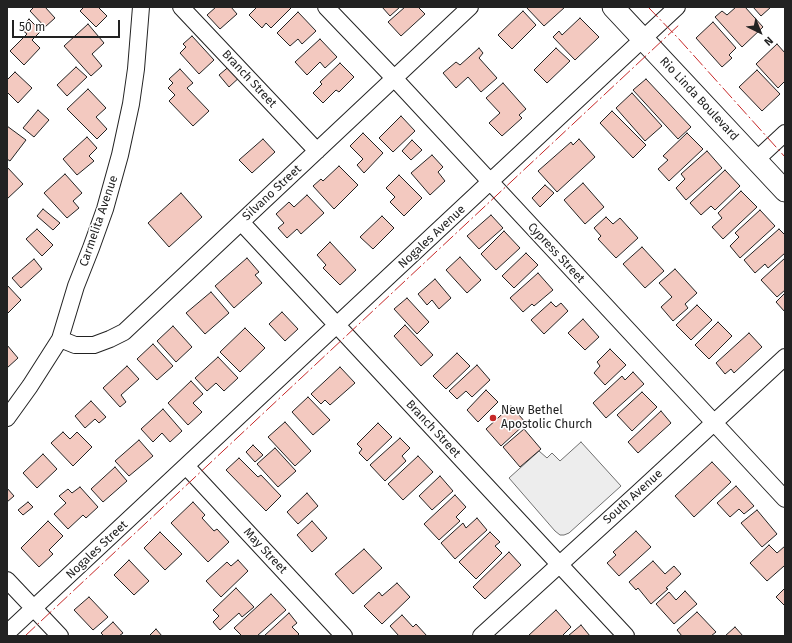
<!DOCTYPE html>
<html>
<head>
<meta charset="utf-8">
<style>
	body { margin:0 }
	#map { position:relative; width:792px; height:643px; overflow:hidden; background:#fff; font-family:"Fira Sans",sans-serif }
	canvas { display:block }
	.frame { position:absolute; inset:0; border:8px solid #222; pointer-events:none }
	.north { position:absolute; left:740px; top:12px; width:40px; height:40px; -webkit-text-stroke:3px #fff; paint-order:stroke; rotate:137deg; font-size:11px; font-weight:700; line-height:16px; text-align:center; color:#222 }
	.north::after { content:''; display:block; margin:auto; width:14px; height:18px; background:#222; clip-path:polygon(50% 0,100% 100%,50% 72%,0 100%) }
	.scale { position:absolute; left:12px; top:20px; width:108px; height:18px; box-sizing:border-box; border:2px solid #222; border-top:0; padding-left:5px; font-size:12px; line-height:14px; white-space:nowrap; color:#222; -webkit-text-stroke:3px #fff; paint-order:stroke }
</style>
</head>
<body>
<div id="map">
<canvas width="792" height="643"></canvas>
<div class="frame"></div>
<div class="north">N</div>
<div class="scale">50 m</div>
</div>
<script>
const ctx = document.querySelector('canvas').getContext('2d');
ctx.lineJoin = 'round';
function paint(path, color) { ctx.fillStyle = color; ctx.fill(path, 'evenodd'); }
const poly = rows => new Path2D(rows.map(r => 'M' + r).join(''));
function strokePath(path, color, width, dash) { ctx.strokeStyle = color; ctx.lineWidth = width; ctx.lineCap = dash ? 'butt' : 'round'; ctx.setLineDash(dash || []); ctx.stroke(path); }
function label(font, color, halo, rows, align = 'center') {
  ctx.font = font + ' "Fira Sans",sans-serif'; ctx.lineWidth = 3; ctx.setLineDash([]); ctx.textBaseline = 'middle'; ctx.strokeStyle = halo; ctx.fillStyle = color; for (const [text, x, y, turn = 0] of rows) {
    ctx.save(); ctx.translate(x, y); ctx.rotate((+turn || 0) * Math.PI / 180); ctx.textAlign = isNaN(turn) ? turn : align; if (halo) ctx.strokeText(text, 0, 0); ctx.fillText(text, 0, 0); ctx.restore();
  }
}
const parking = poly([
	[581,442,621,486,569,533,564,535,560,535,555,531,509,478,539,451,547,458,552,453,560,461,581,442]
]);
paint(parking, '#ededed');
strokePath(parking, '#6f6f6f', 1);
const building = poly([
	[34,7,45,7,55,18,45,27,30,11,34,7],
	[84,7,98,7,107,16,96,27,80,11,84,7],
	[216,7,231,7,237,14,220,29,207,15,216,7],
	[257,7,292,7,271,28,266,23,262,28,249,15,257,7],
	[382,7,400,7,390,16,382,7],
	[405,7,418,7,425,14,401,36,388,22,405,7],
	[526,7,565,7,544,26,526,7],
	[736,7,745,7,763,27,742,47,715,17,722,11,727,15,736,7],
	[753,7,771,7,761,16,753,7],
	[523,11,536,25,512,49,498,35,523,11],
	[298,12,316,31,302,44,298,39,290,46,277,33,298,12],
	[580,18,599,37,575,60,553,37,559,31,562,35,580,18],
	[29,19,41,31,32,40,40,48,24,65,10,51,27,34,20,28,29,19],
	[713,22,736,48,729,55,732,58,722,67,696,38,713,22],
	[88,24,104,43,92,54,102,66,91,76,64,46,88,24],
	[192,36,214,60,199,74,180,53,186,47,183,44,192,36],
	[320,39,337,57,325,68,320,62,307,75,295,62,320,39],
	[777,44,785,53,785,81,778,88,756,64,777,44],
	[479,48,483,53,479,58,497,78,481,92,468,77,456,88,443,73,456,62,460,65,479,48],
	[556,48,570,61,547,83,534,70,556,48],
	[340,63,354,77,339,92,336,90,323,103,313,93,322,84,320,82,340,63],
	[232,64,242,75,229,87,219,75,232,64],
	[76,67,87,77,67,96,57,85,76,67],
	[180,69,193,83,187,88,209,111,193,126,169,101,175,95,168,88,173,83,169,79,180,69],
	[757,70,780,94,762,111,739,87,757,70],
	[15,72,32,88,18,103,7,92,7,80,15,72],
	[646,79,691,127,678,139,633,90,646,79],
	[503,83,526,109,519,115,522,118,502,136,489,123,500,113,486,98,503,83],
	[88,89,106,108,96,117,107,129,97,139,67,109,88,89],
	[632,93,662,126,645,141,616,108,632,93],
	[38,110,49,120,34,137,23,128,38,110],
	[612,111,646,145,633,158,600,123,612,111],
	[401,116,415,131,393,152,379,138,401,116],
	[7,126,26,140,10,161,7,159,7,126],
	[363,133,383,153,364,173,357,165,363,159,350,146,363,133],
	[687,133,703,149,669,181,658,169,668,160,663,156,687,133],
	[87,137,97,148,89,156,94,161,77,175,63,159,87,137],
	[263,139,275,152,252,173,239,160,263,139],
	[579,139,595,157,557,192,538,171,571,142,573,145,579,139],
	[412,140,422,150,411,160,402,151,412,140],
	[707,151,722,168,686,200,676,188,685,179,681,174,707,151],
	[432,155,443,167,438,172,445,181,430,195,411,173,432,155],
	[339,166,358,185,334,209,313,186,321,179,323,181,339,166],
	[7,167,23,184,7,199,7,167],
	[725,170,740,186,715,210,711,206,701,215,690,203,725,170],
	[65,174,82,193,73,201,79,208,67,218,44,193,65,174],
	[399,175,422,198,404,216,390,202,395,197,386,188,399,175],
	[583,183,604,207,585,224,564,200,583,183],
	[545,185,554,193,540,207,532,198,545,185],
	[741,191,757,207,723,239,712,227,722,218,718,213,741,191],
	[181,193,202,217,169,247,148,223,181,193],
	[307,195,324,213,301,234,297,229,287,238,278,228,284,223,276,214,289,202,294,207,307,195],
	[43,209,60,223,53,230,37,216,43,209],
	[760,210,775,226,740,258,730,246,739,237,735,233,760,210],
	[491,215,503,228,479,249,467,236,491,215],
	[382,216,394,228,373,249,360,237,382,216],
	[606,217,613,224,620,218,638,238,616,258,598,239,601,236,594,228,606,217],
	[37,229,53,245,42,256,26,239,37,229],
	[779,229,785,235,785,253,768,268,765,264,755,273,744,260,779,229],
	[504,231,520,248,496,270,481,254,504,231],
	[330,242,356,270,340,285,323,268,326,265,317,255,330,242],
	[642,247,664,271,645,288,623,264,642,247],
	[526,253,538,265,514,288,502,276,526,253],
	[460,257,481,280,467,293,446,270,460,257],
	[247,258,259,272,255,275,262,283,234,308,215,286,247,258],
	[785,258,785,290,777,297,761,280,785,258],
	[34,259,42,269,21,288,12,278,34,259],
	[675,269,697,293,685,304,688,308,673,321,661,307,672,297,659,283,675,269],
	[538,273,553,290,534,306,532,304,523,312,510,298,538,273],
	[435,279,451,298,439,309,432,300,427,305,418,294,435,279],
	[7,285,21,300,7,314,7,285],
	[211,292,229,313,205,334,186,313,211,292],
	[785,293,785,312,776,302,785,293],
	[407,298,429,322,417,334,394,309,407,298],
	[551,302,556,307,561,303,568,311,544,334,531,320,551,302],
	[697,305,712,320,691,340,676,325,697,305],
	[282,312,298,329,285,341,269,324,282,312],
	[583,319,599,337,585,350,568,333,583,319],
	[718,322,732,336,709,359,695,345,718,322],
	[405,325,433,355,421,366,394,336,405,325],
	[173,326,192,347,176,362,157,341,173,326],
	[245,328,265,348,240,372,220,352,245,328],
	[749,333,762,347,734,373,731,369,725,374,716,363,749,333],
	[153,344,173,366,157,380,137,359,153,344],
	[7,345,18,358,7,368,7,345],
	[610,349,626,365,605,385,594,373,600,366,597,362,610,349],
	[457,353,470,366,446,389,433,376,457,353],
	[218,357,238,378,224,391,216,383,207,391,195,378,218,357],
	[477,365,490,380,472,397,466,391,457,399,449,391,477,365],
	[127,366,139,379,121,395,126,402,120,407,103,388,127,366],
	[340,367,355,383,330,405,325,400,321,404,311,394,340,367],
	[633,372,644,384,606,418,593,403,622,376,625,380,633,372],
	[191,381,203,394,193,403,202,412,188,425,168,403,191,381],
	[486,390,498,402,478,422,467,410,486,390],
	[642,392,657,407,632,431,617,415,642,392],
	[308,397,330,420,313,435,292,412,308,397],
	[91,401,106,417,99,423,95,419,85,428,75,416,91,401],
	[511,406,526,423,501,446,486,429,511,406],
	[163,409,182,431,170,442,162,433,153,442,141,429,163,409],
	[661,411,671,423,638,453,628,442,661,411],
	[285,422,311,451,295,466,268,437,285,422],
	[378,423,392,437,367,461,359,453,362,449,357,444,378,423],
	[524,429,541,449,520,467,503,447,524,429],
	[63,432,70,439,77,432,92,447,73,466,51,443,63,432],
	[400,438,410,448,402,456,406,461,385,481,370,465,400,438],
	[139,440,153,456,129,476,115,461,139,440],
	[253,445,263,455,255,462,246,452,253,445],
	[275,448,296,471,278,487,257,464,275,448],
	[43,454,57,469,37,488,23,473,43,454],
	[418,456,433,472,403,500,388,484,418,456],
	[239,458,258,477,261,475,281,496,266,511,226,470,239,458],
	[712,462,731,482,694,517,675,496,712,462],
	[115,467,127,481,103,502,91,489,115,467],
	[440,476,453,491,432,510,419,496,440,476],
	[736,486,754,506,744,514,739,509,730,517,717,503,736,486],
	[80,487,98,507,86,518,83,515,68,529,54,514,66,503,59,496,68,489,72,493,80,487],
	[7,488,14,496,7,502,7,488],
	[307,493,318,506,298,524,287,512,307,493],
	[455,495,466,507,456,517,460,521,439,540,424,524,455,495],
	[28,502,33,507,23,515,18,510,28,502],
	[193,502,205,515,202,518,214,531,217,529,229,542,208,562,171,523,193,502],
	[757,510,777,534,762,547,741,523,757,510],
	[477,518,487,530,455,559,441,543,463,523,466,528,477,518],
	[48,521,63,536,49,550,53,554,39,567,21,548,48,521],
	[312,521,327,538,312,552,297,535,312,521],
	[636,531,651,547,619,576,607,563,616,555,613,552,636,531],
	[160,532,182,554,165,570,144,548,160,532],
	[490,532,500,542,495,546,502,553,476,579,459,562,490,532],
	[769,545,777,553,785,546,785,568,784,566,767,581,750,563,769,545],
	[364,549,382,568,353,594,335,574,364,549],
	[509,552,521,565,485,599,473,587,509,552],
	[129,560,149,581,134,595,114,575,129,560],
	[238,560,248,571,221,597,206,581,227,562,231,566,238,560],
	[653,561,665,574,674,566,681,574,666,588,668,589,651,604,638,588,636,590,629,582,653,561],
	[397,583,410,597,382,624,364,606,379,592,382,596,397,583],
	[236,588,254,607,242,617,239,613,220,630,213,622,219,616,213,610,236,588],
	[785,588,785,606,776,597,785,588],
	[685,591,697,604,674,624,656,604,669,592,676,600,685,591],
	[271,594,286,610,257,636,242,636,234,628,271,594],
	[89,597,108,617,93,630,74,610,89,597],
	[556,610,571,627,562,636,528,636,556,610],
	[697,612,716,632,711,636,682,636,677,630,697,612],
	[289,613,297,623,292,627,299,634,297,636,264,636,289,613],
	[402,615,413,627,416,624,427,636,399,636,390,626,402,615],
	[113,622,123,633,119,636,104,636,101,633,113,622],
	[581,625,590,636,568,636,581,625],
	[735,627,743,636,725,636,735,627],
	[156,629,162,636,149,636,156,629]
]);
paint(building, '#f3c9c0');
strokePath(building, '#222', 1);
const minor = poly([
	[181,7,317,151],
	[326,7,394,78,785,499],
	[756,160,785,133],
	[241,222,626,636],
	[60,339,75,345,94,345,110,339,124,332,470,7],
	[7,418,30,386,60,339,76,286,91,248,105,209,120,155,131,104,136,69,141,7],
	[186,466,344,636],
	[7,580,60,636],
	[7,633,677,7],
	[481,636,639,492,785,357]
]);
const major = poly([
	[613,7,785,191]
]);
strokePath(minor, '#222', 18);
strokePath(major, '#222', 23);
strokePath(minor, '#fff', 16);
strokePath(major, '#fff', 21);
strokePath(poly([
	[648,7,678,38,785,157],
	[25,636,680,24]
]), '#c62828', 1, [14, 3, 2, 3]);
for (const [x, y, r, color] of [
	[493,418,4,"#c62828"]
]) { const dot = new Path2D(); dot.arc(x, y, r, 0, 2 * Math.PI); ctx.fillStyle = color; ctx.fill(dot); strokePath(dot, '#fff', 1.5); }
label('12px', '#222', '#fff', [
	["Branch Street",249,79,47],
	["Rio Linda Boulevard",699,99,47],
	["Silvano Street",272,193,-43],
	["Carmelita Avenue",99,221,-71],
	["Nogales Avenue",432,237,-43],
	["Cypress Street",556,253,47],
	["Branch Street",433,429,47],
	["South Avenue",633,497,-42],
	["Nogales Street",97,550,-43],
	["May Street",265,551,47]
]);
label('12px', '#222', '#fff', [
	["New Bethel",501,411],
	["Apostolic Church",501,425]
], 'left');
</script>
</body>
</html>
